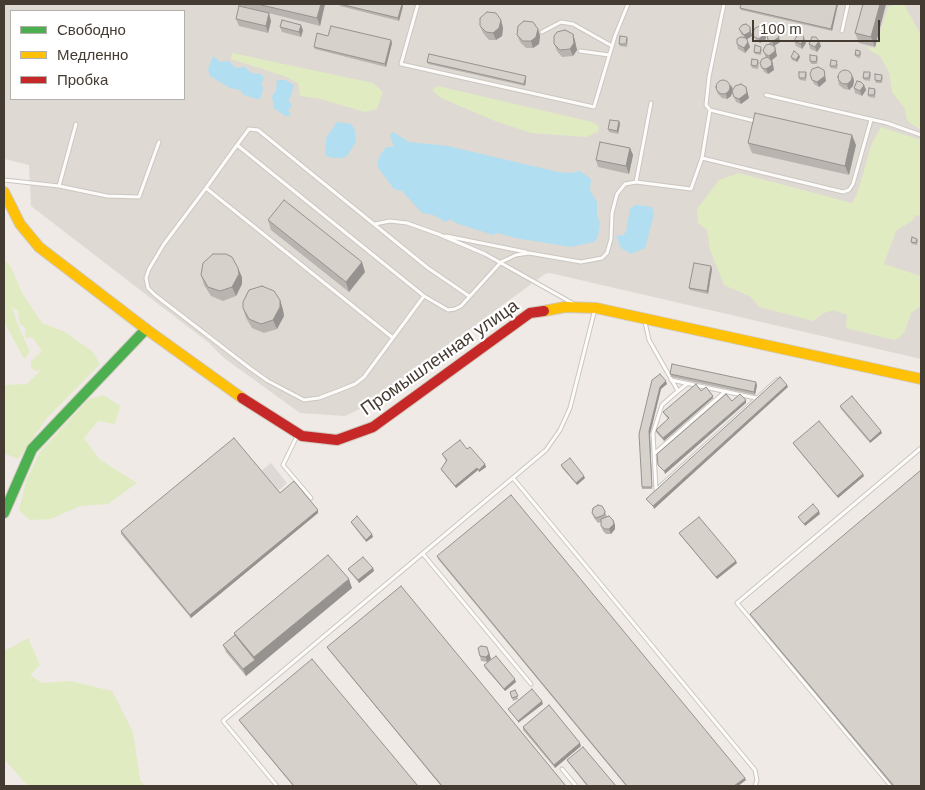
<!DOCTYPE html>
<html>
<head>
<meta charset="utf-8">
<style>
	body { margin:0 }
	#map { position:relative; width:925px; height:790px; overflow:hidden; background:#efeae5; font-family:Helvetica,sans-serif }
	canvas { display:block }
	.frame { position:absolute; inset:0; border:5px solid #443b32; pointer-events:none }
	.legend { position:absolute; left:10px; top:10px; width:175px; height:90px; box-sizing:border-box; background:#fff; border:1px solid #b4b1ad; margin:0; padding:6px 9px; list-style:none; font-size:15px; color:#443b32 }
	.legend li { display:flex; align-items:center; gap:10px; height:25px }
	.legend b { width:25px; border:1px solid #b4b1ad }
	.scale { position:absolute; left:752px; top:20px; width:128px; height:22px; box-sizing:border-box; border:2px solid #443b32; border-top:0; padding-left:6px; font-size:15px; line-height:18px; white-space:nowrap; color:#443b32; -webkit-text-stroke:4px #fff; paint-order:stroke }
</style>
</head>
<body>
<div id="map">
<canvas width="925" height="790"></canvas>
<div class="frame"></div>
<ul class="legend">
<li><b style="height:6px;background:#4caf50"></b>Свободно</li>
<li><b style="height:6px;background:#ffc107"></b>Медленно</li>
<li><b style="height:6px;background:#c62828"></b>Пробка</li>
</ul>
<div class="scale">100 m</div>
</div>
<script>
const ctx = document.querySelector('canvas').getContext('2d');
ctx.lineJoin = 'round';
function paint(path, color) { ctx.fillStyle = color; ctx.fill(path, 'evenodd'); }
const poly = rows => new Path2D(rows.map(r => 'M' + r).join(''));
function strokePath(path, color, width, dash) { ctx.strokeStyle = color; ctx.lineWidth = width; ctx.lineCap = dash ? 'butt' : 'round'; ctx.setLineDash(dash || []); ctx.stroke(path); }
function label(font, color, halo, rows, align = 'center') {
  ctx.font = font + ' Helvetica,sans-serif'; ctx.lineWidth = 4.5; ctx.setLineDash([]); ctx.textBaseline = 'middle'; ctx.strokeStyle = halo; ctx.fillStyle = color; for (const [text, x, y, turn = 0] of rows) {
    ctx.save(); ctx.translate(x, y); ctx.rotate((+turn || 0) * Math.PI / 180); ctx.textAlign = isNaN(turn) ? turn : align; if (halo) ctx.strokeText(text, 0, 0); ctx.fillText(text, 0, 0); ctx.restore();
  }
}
paint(poly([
	[4,4,921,4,921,359,550,273,545,274,362,408,345,416,300,413,224,358,209,343,31,206,29,165,4,159],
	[11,11,184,11,184,99,11,99]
]), '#dfd9d3');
paint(poly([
	[897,4,904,4,921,35,921,130,907,121,905,109,892,92,889,72,880,56,869,50,868,47,875,48,888,7],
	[232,53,373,83,383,92,377,109,365,112,320,99,300,96,298,83,284,76,231,59],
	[438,86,592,122,599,126,598,132,586,137,531,133,495,121,441,98,432,90],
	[881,127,921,140,921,216,916,215,913,220,896,231,884,264,921,276,921,306,911,313,905,331,899,338,894,340,846,328,847,315,834,310,824,313,813,321,759,307,751,297,724,285,710,250,707,230,698,223,697,209,719,180,739,173,852,203,857,194,872,143],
	[4,259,11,267,22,293,42,323,65,332,93,352,100,364,47,418,18,459,4,453,4,385,27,384,41,370,35,371,31,367,31,361,42,351,32,337,26,338,25,328,20,324,18,311,12,307,17,323,30,352,24,359,4,321],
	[104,395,120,406,115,424,98,421,84,438,99,459,137,483,108,504,80,506,51,519,30,520,19,510,26,481,40,452,89,399],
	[28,638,40,665,30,675,42,683,70,681,112,691,133,732,140,780,145,786,28,786,4,759,4,651]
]), '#e0ebc2');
paint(poly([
	[271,463,287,483,278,491,261,471]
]), '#ded9d6');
paint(poly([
	[213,56,220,62,229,61,235,68,245,67,251,73,261,74,264,78,261,84,263,88,261,98,257,99,244,95,240,90,230,88,210,76,208,69],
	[277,80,285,80,294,85,289,101,292,105,288,111,291,114,288,116,285,116,274,108,272,96,276,91],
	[337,122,351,124,355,130,356,142,347,156,342,158,332,158,325,155,326,138],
	[393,132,409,142,448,146,558,172,571,173,580,171,591,179,590,190,597,202,597,216,600,222,598,237,594,242,571,247,515,238,498,233,493,235,456,223,450,219,446,222,433,215,422,213,402,191,394,189,379,169,377,162,381,154,386,147,394,147,390,135],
	[635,205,652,207,654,214,645,248,631,254,621,248,616,236,623,235,626,232,630,209]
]), '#b1dff1');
const lane = poly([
	[418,4,401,64,594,107,615,36,628,4],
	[724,4,709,77,706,105,710,110,755,121],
	[842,31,848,4],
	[542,32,561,22,573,24,612,46],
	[580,51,609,55],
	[766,95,887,123,921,135],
	[237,145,249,129,258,130,428,268,469,296],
	[702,158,843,192,849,190,853,184,871,120],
	[4,180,59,186,107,196,139,197,159,142],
	[636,182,651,103],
	[59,186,76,124],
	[206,188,237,145,424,296,448,310,455,309,461,306,501,262,516,255,529,253,581,262,602,258,607,253,611,239,612,213,617,194,625,184,636,182,691,189,702,158,710,110],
	[375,224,390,221,407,223,438,234,485,254,574,304],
	[446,236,526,252],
	[645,322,649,340,678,391,662,405,653,433,656,490,777,380],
	[393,338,206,188,164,244,149,269,146,278,148,288,155,295,251,369,268,381,304,400,319,398,340,390,355,384,364,377,424,296],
	[671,380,756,398],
	[678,391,687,384],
	[298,434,283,465,311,498],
	[655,453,726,391],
	[513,478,755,770,757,780,755,786],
	[423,554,531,684],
	[562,769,576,786],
	[277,786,223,721,546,450,560,430,570,408,595,309],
	[891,786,737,603,921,448]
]);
const fast = poly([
	[4,513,32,449,146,329]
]);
const slow = poly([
	[4,192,20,224,39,247,146,329,242,398],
	[544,311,565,307,596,308,921,379]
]);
const jam = poly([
	[242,398,302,436,337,440,373,427,530,313,544,311]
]);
strokePath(lane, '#cbc6c1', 5);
strokePath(fast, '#d0c8bd', 12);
strokePath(slow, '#d0c8bd', 12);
strokePath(jam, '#d0c8bd', 12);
strokePath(lane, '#fdfcfb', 3);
strokePath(fast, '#4caf50', 10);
strokePath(slow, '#ffc107', 10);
strokePath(jam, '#c62828', 10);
paint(poly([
	[236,4,325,4,320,26,237,5],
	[340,4,403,6,399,21,340,6],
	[741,4,838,4,832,31,741,10,740,8],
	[863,4,886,4,875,47,859,43,855,33],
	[236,19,271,21,268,33,239,26],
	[501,20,503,28,502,36,496,40,489,40,483,33,480,26],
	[280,27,303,30,301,37,282,32],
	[750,27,751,32,752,36,747,39,750,47,745,53,738,49,737,44,744,37,741,34,739,29],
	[538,29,540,36,539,44,533,48,526,48,520,42,517,35],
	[753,32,766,34,766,39,760,43,756,41],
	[573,34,575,41,577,50,573,56,562,57,557,51,554,44],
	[767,35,779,37,780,42,774,46,777,56,772,60,774,70,768,74,764,72,760,63,766,58,763,50,770,44],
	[328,36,392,43,386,67,315,49,314,47],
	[627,37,628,40,627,47,620,46,619,44],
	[794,41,806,43,802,49,796,46],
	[809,44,821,46,817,52,810,49],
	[762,49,761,55,755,54,754,52],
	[860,51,861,53,860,58,856,57,855,55],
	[799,55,800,57,797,62,792,60,791,57],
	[817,56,818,58,817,64,811,64,810,61],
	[758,60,759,63,758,69,752,68,751,65],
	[427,62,526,79,525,86,428,64],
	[838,64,837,69,831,68,830,66],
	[824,70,826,81,819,87,814,84,810,74],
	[806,72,807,75,806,81,800,80,799,78],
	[870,72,871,75,870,81,864,80,863,78],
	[883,77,882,83,876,83,875,80],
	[838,80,854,81,853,86,849,90,844,89,839,85],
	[731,85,733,90,746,87,749,98,741,104,736,102,732,91,731,96,727,99,722,98,718,94,716,89],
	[864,85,866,90,862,96,855,93,854,88],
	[876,91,875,98,869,97,868,95],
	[619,121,620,124,618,134,609,132,608,129],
	[748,143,856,145,849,175,752,153],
	[630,148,633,155,629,174,598,167,596,160],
	[268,220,365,272,349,292,271,230],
	[917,239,918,241,917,245,912,244,911,242],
	[712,269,708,294,690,290,689,288],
	[201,275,242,277,242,284,236,296,223,301,211,296,204,285],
	[280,300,283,310,284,316,277,329,264,333,252,328,246,318,243,308],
	[670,374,757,385,755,395,671,377],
	[652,380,667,384,661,389,650,434,652,489,642,489,642,487],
	[701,391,713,398,664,441,656,432,656,430,668,419,664,414,663,412],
	[840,406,882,433,870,443,841,409],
	[793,443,863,474,864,476,838,498,794,445],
	[467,449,485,464,486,467,479,472,478,470,456,488,442,471,441,469,446,461,442,454],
	[561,465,585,478,577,485,562,468],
	[280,493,318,513,191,618,121,534,121,531],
	[605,511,607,517,613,520,615,525,615,529,611,534,606,534,603,531,601,526,601,522,598,523,594,518,592,513],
	[351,522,373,537,366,542,352,524],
	[679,533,737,563,717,579,680,535],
	[437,556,746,780,738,786,626,786,438,559],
	[373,568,374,571,359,583,349,571,348,569],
	[352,588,246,676,226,652,223,645,235,635,234,633],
	[750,614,921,786,892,786,751,616],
	[327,647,566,786,441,786,328,649],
	[489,652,491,659,487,662,481,661,480,656],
	[484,665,516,682,505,691,485,668],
	[515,690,518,699,513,701,510,692],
	[239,720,418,786,293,786,240,722],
	[523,727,581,746,555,768,523,730],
	[567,760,616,786,587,786,568,762]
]), '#b9b4af');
paint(poly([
	[321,4,325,4,320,26,317,18],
	[402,4,403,6,399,21,398,18],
	[837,4,838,4,832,31,831,29],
	[880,4,886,4,875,47,871,37],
	[269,13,271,21,268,33,266,26],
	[501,20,503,28,502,36,496,40,493,33],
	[301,25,303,30,301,37,299,32],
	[750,27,751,32,752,36,746,40,744,35],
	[538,29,540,36,539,44,533,48,531,41],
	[764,29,766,39,760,43,759,39],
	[778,32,780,42,774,46,772,42],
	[573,34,575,41,577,50,573,56,570,49],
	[804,38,806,43,802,49,801,44],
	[391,40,392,43,386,67,385,64],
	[819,41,821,46,817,52,815,47],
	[748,42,750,47,745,53,744,48],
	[775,47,777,56,772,60,774,70,768,74,766,69,771,61,769,56],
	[799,55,800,57,797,62,796,60],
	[824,70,826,81,819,87,817,82],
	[526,76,526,79,525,86,524,84],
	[853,76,854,81,853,86,849,90,847,85],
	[731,85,733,90,731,96,727,99,726,94],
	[864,85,866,90,862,96,860,91],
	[746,87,749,98,741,104,739,99],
	[619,121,620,124,618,134,617,131],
	[852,135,856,145,849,175,845,166],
	[630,148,633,155,629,174,626,166],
	[362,262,365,272,349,292,346,282],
	[711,266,712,269,708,294,707,291],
	[238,268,242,277,242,284,236,296,232,287],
	[280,300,283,310,284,316,277,329,273,320],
	[666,381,667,384,661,389,650,434,652,489,652,487,649,431,660,387],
	[756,382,757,385,755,395,754,392],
	[787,385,788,387,654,509,653,506],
	[713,396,713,398,664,441,663,438],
	[746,400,746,403,665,474,664,471],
	[881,431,882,433,870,443,870,441],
	[485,464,486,467,479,472,479,470],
	[477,468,478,470,456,488,455,486],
	[863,474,864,476,838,498,837,496],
	[584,476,585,478,577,485,576,483],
	[318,510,318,513,191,618,190,615],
	[819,511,820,514,805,526,804,524],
	[613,520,615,525,615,529,611,534,609,529],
	[372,534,373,537,366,542,366,540],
	[736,561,737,563,717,579,716,577],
	[373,568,374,571,359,583,358,580],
	[349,579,352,588,246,676,243,669,255,660,254,657],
	[487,647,491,659,487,662,486,657],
	[515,679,516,682,505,691,504,689],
	[542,701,543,704,518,723,518,721],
	[580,743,581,746,555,768,554,765],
	[745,778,746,780,738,786,734,786]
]), '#96928f');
const building = poly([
	[257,4,321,4,317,18,257,4],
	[340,4,402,4,398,18,340,4],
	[741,4,837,4,831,29,740,8,741,4],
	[863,4,880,4,871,37,855,33,863,4],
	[239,6,269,13,266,26,236,19,239,6],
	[487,12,496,13,501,20,499,28,493,33,486,32,480,26,480,18,487,12],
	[282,20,301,25,299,32,280,27,282,20],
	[524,21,533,22,538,29,536,37,531,41,523,41,517,35,518,26,524,21],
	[746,24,750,27,750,32,744,35,739,29,742,25,746,24],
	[331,26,391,40,385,64,314,47,317,33,328,36,331,26],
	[760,26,764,29,765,34,759,39,754,37,753,32,755,28,760,26],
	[565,30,573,34,574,43,570,49,560,50,554,44,554,36,557,32,565,30],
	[773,30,778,32,779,37,772,42,768,40,767,35,769,31,773,30],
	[798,34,802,34,804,38,801,44,794,41,798,34],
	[620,36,627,37,626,44,619,44,620,36],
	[741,37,746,38,748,42,744,48,737,44,737,39,741,37],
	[812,37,816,37,819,41,815,47,809,44,812,37],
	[770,44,775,47,775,51,769,56,765,54,763,50,766,45,770,44],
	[755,45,761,47,760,53,754,52,755,45],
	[856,50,860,51,860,55,855,55,856,50],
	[794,51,799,55,796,60,791,57,794,51],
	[429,54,526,76,524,84,427,62,429,54],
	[810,55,817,56,816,62,810,61,810,55],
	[767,57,771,60,772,65,766,69,762,68,760,63,762,59,767,57],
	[752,59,758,60,757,66,751,65,752,59],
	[831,60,837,61,836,66,830,66,831,60],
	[818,67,824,70,825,76,817,82,812,80,810,74,812,69,818,67],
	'838 77a7 7 0 1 1 14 0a7 7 0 1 1-14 0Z',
	[799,72,806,72,805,78,799,78,799,72],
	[864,72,870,72,869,78,863,78,864,72],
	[875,74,882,75,881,81,875,80,875,74],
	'716 87a7 7 0 1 1 14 0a7 7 0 1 1-14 0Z',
	[857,81,861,82,864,85,860,91,854,88,857,81],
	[741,84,746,87,747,93,739,99,734,97,732,91,735,86,741,84],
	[869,88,875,89,874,95,868,95,869,88],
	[755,113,852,135,845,166,748,143,755,113],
	[610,120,619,121,617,131,608,129,610,120],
	[600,142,630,148,626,166,596,160,600,142],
	[284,200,362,262,346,282,268,220,284,200],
	[912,237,917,239,916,243,911,242,912,237],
	[213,254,226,254,232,257,238,268,239,274,232,287,220,291,208,287,201,275,203,263,213,254],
	[694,263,711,266,707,291,689,288,694,263],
	[262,286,274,291,280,300,280,307,273,320,261,324,249,319,243,308,243,302,249,290,262,286],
	[672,364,756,382,754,392,670,374,672,364],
	[660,374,666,381,660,387,649,431,652,487,642,487,639,434,652,380,660,374],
	[780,377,787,385,653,506,646,499,780,377],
	[696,384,701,391,706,387,713,396,663,438,656,430,669,418,663,412,696,384],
	[726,394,732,401,740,394,746,400,664,471,658,465,657,454,726,394],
	[852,396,881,431,870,441,840,406,852,396],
	[819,421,863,474,837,496,793,443,819,421],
	[234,438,280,493,294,481,318,510,190,615,121,531,234,438],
	[460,440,467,449,470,447,485,464,479,470,477,468,455,486,441,469,447,460,442,454,460,440],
	[570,458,584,476,576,483,561,465,570,458],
	[921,470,921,786,894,786,750,614,921,470],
	[511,495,745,778,734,786,627,786,437,556,511,495],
	[813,504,819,511,804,524,798,517,813,504],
	[598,505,602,506,605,511,604,515,596,518,592,513,593,508,598,505],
	[357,516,372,534,366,540,351,522,357,516],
	[609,516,613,520,614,524,609,529,605,529,601,526,601,519,609,516],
	[699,517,736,561,716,577,679,533,699,517],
	[328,555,349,579,254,657,234,633,328,555],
	[363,557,373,568,358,580,348,569,363,557],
	[401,586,566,786,442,786,327,647,401,586],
	[235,635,255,660,243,669,223,645,235,635],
	[481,646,487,647,489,654,486,657,480,656,478,648,481,646],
	[496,656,515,679,504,689,484,665,496,656],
	[312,659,418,786,294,786,239,720,312,659],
	[532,689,542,701,518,721,508,709,532,689],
	[515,690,518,696,512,698,510,692,515,690],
	[549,705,580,743,554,765,523,727,549,705],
	[583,747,616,786,588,786,567,760,583,747]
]);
paint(building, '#d7d1cc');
strokePath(building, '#96928f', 1);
label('18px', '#443b32', '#fff', [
	["Промышленная улица",440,358,-35]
]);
</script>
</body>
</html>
